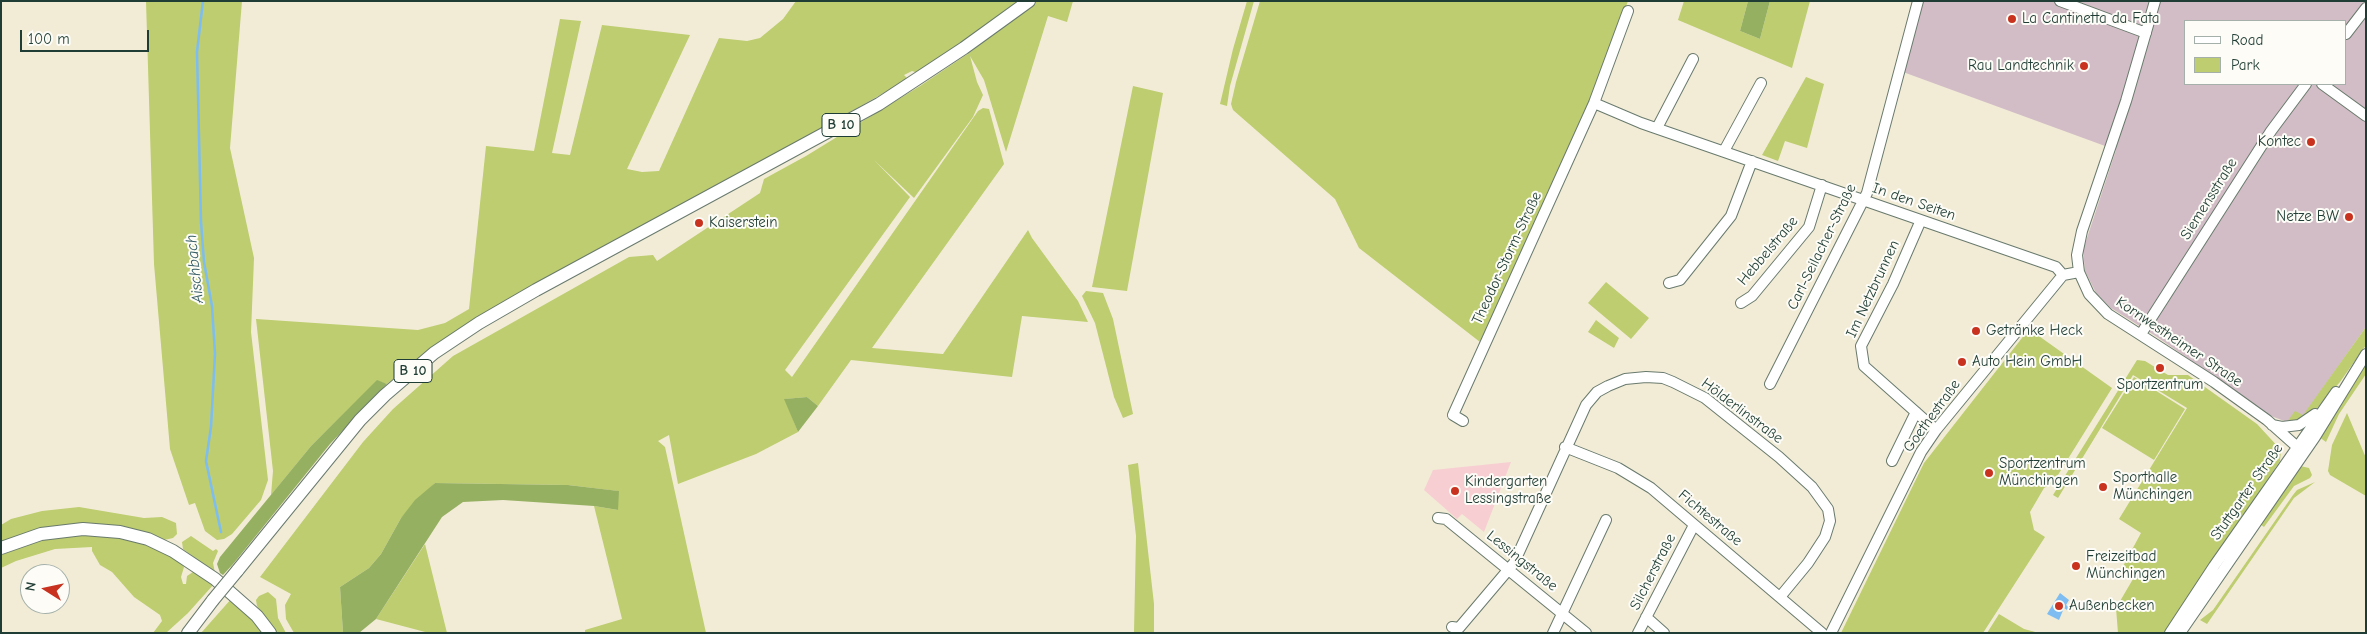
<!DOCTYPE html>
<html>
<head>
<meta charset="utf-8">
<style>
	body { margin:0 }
	#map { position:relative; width:2367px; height:634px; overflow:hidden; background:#f2ecd7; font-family:"Comic Neue",sans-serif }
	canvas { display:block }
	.frame { position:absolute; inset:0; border:2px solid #1f3d34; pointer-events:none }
	.legend { position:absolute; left:2184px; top:20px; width:162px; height:65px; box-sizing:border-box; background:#fdfcf7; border:1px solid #a4b0a9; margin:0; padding:6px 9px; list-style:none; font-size:15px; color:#1f3d34 }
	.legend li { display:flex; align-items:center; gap:10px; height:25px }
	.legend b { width:25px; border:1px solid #a4b0a9 }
	.north { position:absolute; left:20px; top:564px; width:50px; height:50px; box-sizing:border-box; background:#fdfcf7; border:1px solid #a4b0a9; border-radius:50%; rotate:280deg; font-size:14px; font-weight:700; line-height:20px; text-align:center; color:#1f3d34 }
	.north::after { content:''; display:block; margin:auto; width:18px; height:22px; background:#c8321e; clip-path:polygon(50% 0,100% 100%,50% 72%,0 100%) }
	.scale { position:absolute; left:20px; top:30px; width:129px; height:22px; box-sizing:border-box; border:2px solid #1f3d34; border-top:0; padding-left:6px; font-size:15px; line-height:18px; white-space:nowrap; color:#1f3d34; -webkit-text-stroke:4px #fdfcf7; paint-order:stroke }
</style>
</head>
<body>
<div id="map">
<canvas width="2367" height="634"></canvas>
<div class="frame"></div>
<ul class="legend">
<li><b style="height:6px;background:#fff"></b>Road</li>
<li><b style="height:14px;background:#bdcd6f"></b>Park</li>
</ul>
<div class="north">N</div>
<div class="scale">100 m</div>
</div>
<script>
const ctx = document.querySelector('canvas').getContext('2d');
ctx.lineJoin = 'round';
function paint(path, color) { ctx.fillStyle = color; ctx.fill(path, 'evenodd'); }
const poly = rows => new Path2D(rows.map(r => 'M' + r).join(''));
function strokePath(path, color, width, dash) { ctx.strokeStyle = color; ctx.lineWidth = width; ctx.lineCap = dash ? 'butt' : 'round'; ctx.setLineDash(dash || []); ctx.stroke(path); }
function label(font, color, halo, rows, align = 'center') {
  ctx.font = font + ' "Comic Neue",sans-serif'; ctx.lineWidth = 4; ctx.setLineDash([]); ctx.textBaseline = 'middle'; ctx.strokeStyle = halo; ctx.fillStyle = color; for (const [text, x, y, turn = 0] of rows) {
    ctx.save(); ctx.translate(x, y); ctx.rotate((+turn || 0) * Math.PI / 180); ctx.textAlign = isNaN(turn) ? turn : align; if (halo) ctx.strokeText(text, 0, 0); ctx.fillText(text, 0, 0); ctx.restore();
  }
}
paint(poly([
	[1511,462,1484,532,1462,514,1457,519,1424,490,1433,470]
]), '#f7cfd2');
paint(poly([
	[1921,1,2366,1,2366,327,2303,416,2287,422,2271,416,2157,337,2111,308,2096,293,2085,271,2083,250,2116,150,1903,72],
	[2186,21,2346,21,2346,84,2186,84]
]), '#d2bdc6');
paint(poly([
	[146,1,242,1,230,148,254,258,251,332,268,480,261,500,232,534,224,539,217,540,205,531,195,503,189,505,170,449,154,264],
	[796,1,1019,1,918,73,912,71,904,75,907,78,905,81,431,348,387,384,377,381,311,446,271,495,273,471,256,319,418,330,445,323,469,309,486,146,534,151,560,19,581,21,552,153,570,155,602,25,690,35,627,169,642,172,659,171,719,38,747,41,760,38,783,19],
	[1035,1,1073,1,1067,22,1048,16,1006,152,984,80,970,56,977,82,983,95,973,117,914,198,874,160,910,197,785,370,792,377,978,111,983,108,989,109,1004,164,872,348,943,354,1028,230,1032,238,1078,301,1088,322,1022,316,1012,377,851,360,818,406,807,397,785,399,798,432,756,454,678,484,669,435,658,441,665,447,706,633,585,633,585,630,622,619,594,506,618,510,618,491,568,485,435,483,401,518,381,554,369,568,340,587,343,633,294,633,286,619,285,605,291,594,260,577,363,442,393,409,453,356,629,257,653,255,657,261,760,193,764,179,806,156,920,86,969,53],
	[1247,1,1254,1,1230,86,1227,106,1220,104,1233,49],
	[1260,1,1628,1,1591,104,1480,342,1359,248,1335,199,1233,110,1231,104,1236,82],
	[1684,1,1748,1,1740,31,1760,39,1770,1,1810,1,1792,68,1678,20],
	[1806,77,1824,84,1807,148,1785,141,1778,161,1762,155],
	[1133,86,1163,93,1127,291,1092,287],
	[1606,282,1649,318,1631,339,1588,303],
	[1086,291,1103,293,1113,319,1133,414,1123,418,1114,397,1095,323,1082,296],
	[1596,320,1619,338,1614,348,1588,332],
	[2366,327,2366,345,2340,382,2312,414,2305,419,2287,422,2295,411,2303,415],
	[2029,329,2112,388,2053,483,2044,488,2030,512,2034,530,2045,537,1983,633,1841,633,1924,463],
	[2137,360,2145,361,2168,375,2188,375,2257,424,2281,450,2280,461,2165,633,2118,633,2116,608,2133,579,2121,570,2141,533,2119,519,2187,408,2133,375,2058,498,2053,495],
	[2366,361,2366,374,2339,414,2326,442,2319,437],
	[2134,377,2185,409,2154,460,2102,428],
	[2347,413,2366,458,2366,496,2330,475,2328,471,2332,445],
	[1138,463,1154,604,1154,633,1134,633,1136,536,1128,465],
	[2300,466,2309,468,2312,475,2310,478,2294,486,2264,527,2260,524],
	[2315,482,2294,498,2207,624,2200,620,2213,610,2293,495,2297,490],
	[79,507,144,518,162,517,176,523,177,534,173,538,164,540,112,526,1,544,1,525,11,519,42,511],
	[69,535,99,535,134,541,155,547,179,560,184,567,181,577,183,584,186,584,187,576,193,572,198,573,214,584,188,613,166,633,153,633,162,621,160,615,134,597,112,572,100,565,92,551,92,547,55,549,16,561,1,568,1,555,41,540],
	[191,536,213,551,216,549,218,551,213,563,215,573,183,549,182,542],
	[425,544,447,633,429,633,376,619],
	[268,592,276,599,278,618,286,633,277,633,257,606,256,600,259,596],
	[232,598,245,610,264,633,201,633],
	[1999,614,2024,629,2039,633,1987,633]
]), '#bdcd6f');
paint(poly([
	[1748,1,1770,1,1760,39,1740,31],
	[377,380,387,384,330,444,234,563,223,575,220,573,217,564,220,557,311,446],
	[807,397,818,406,798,432,784,399],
	[435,483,568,485,619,491,618,510,594,506,503,500,463,502,442,517,376,619,359,633,343,633,340,587,369,568,381,554,401,518,415,500]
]), '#96b062');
paint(poly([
	[2060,593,2069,600,2066,605,2069,607,2067,610,2064,608,2059,620,2047,614]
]), '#7dbdf1');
strokePath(poly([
	[203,1,197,52,201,222,204,262,212,306,215,354,211,427,206,461,221,532]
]), '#7dbdf1', 2.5);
const minor = poly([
	[2060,1,2146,33],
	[2155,1,2126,101,2082,231,2077,255,2079,272,2089,294,2108,314,2214,382,2267,420,2304,453],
	[2346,34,2366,8],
	[2322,84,2366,116],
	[1594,103,1641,123,2056,267,2063,275],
	[1657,128,1693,59],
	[1724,151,1761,83],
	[1921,220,1893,284,1861,346,1864,366,1936,430],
	[1669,283,1680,280,1731,216,1752,161],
	[1741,303,1752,296,1809,227,1822,185],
	[2141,334,2271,131,2306,84],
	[1770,384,1867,193,1918,1],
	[1463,421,1453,415,1594,103,1628,11],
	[2272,425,2282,427,2299,425,2315,414],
	[1565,447,1618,468,1651,488,1822,633],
	[1892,461,1916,412],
	[1438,518,1446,519,1586,633],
	[1646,617,1664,633],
	[1452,627,1459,628,1514,563,1586,405,1597,392,1608,386,1625,379,1646,377,1663,378,1673,382,1705,398,1779,457,1812,487,1828,509,1830,521,1825,537,1808,563,1780,597],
	[1553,633,1606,520],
	[1638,633,1694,525],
	[1831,633,1921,452,1936,430,2063,275,2079,272],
	[2170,633,2214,566,2336,392],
	[2180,633,2315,437,2366,354]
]);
const major = poly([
	[1,548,41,534,83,529,120,532,148,539,173,551,215,579,257,616,270,633],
	[237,571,360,420,385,395,434,353,479,323,536,290,879,104,964,48,1029,1],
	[188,633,213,600]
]);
strokePath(minor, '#697a6d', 12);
strokePath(major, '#697a6d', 14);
strokePath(minor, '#fff', 10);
strokePath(major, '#fff', 12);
const majorBridge = poly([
	[213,600,237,571]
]);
strokePath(majorBridge, '#697a6d', 14, []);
strokePath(majorBridge, '#fff', 12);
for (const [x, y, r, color] of [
	[2012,19,5,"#c8321e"],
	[2084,66,5,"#c8321e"],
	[2311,142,5,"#c8321e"],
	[2349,217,5,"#c8321e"],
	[699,223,5,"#c8321e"],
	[1976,331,5,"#c8321e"],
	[1962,362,5,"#c8321e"],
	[2160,368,5,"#c8321e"],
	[1989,473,5,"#c8321e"],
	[2103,487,5,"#c8321e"],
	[1455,491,5,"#c8321e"],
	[2076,566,5,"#c8321e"],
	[2059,606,5,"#c8321e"]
]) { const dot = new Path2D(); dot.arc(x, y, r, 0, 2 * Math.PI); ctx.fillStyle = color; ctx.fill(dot); strokePath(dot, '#fdfcf7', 2); }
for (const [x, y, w] of [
	[841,125,38],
	[413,371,38]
]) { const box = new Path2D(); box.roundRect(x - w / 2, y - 11.5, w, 23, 4); ctx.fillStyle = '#fdfcf7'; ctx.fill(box); strokePath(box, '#1f3d34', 1); }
label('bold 14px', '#1f3d34', null, [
	["B 10",841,125],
	["B 10",413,371]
]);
label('15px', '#1f3d34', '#fdfcf7', [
	["La Cantinetta da Fata",2022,19],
	["Rau Landtechnik",2074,66,"right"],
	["Kontec",2301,142,"right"],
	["Netze BW",2339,217,"right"],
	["Kaiserstein",709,223],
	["Getränke Heck",1986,331],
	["Auto Hein GmbH",1972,362],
	["Sportzentrum",2160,385,"center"],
	["Sportzentrum",1999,464],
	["Münchingen",1999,481],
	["Sporthalle",2113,478],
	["Münchingen",2113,495],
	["Kindergarten",1465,482],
	["Lessingstraße",1465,499],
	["Freizeitbad",2086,557],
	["Münchingen",2086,574],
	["Außenbecken",2069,606]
], 'left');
label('15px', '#1f3d34', '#fdfcf7', [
	["Siemensstraße",2209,199,-58],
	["In den Seiten",1914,202,19],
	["Carl-Seilacher-Straße",1822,247,-64],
	["Hebbelstraße",1768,251,-50],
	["Theodor-Storm-Straße",1507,258,-65],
	["Im Netzbrunnen",1873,289,-65],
	["Kornwestheimer Straße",2179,342,34],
	["Hölderlinstraße",1742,411,37],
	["Goethestraße",1932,416,-54],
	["Stuttgarter Straße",2247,492,-55],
	["Fichtestraße",1710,518,40],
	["Lessingstraße",1522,561,39],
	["Silcherstraße",1653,572,-63]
]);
label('italic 16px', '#365d63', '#fdfcf7', [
	["Aischbach",195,269,-96]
]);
</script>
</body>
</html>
